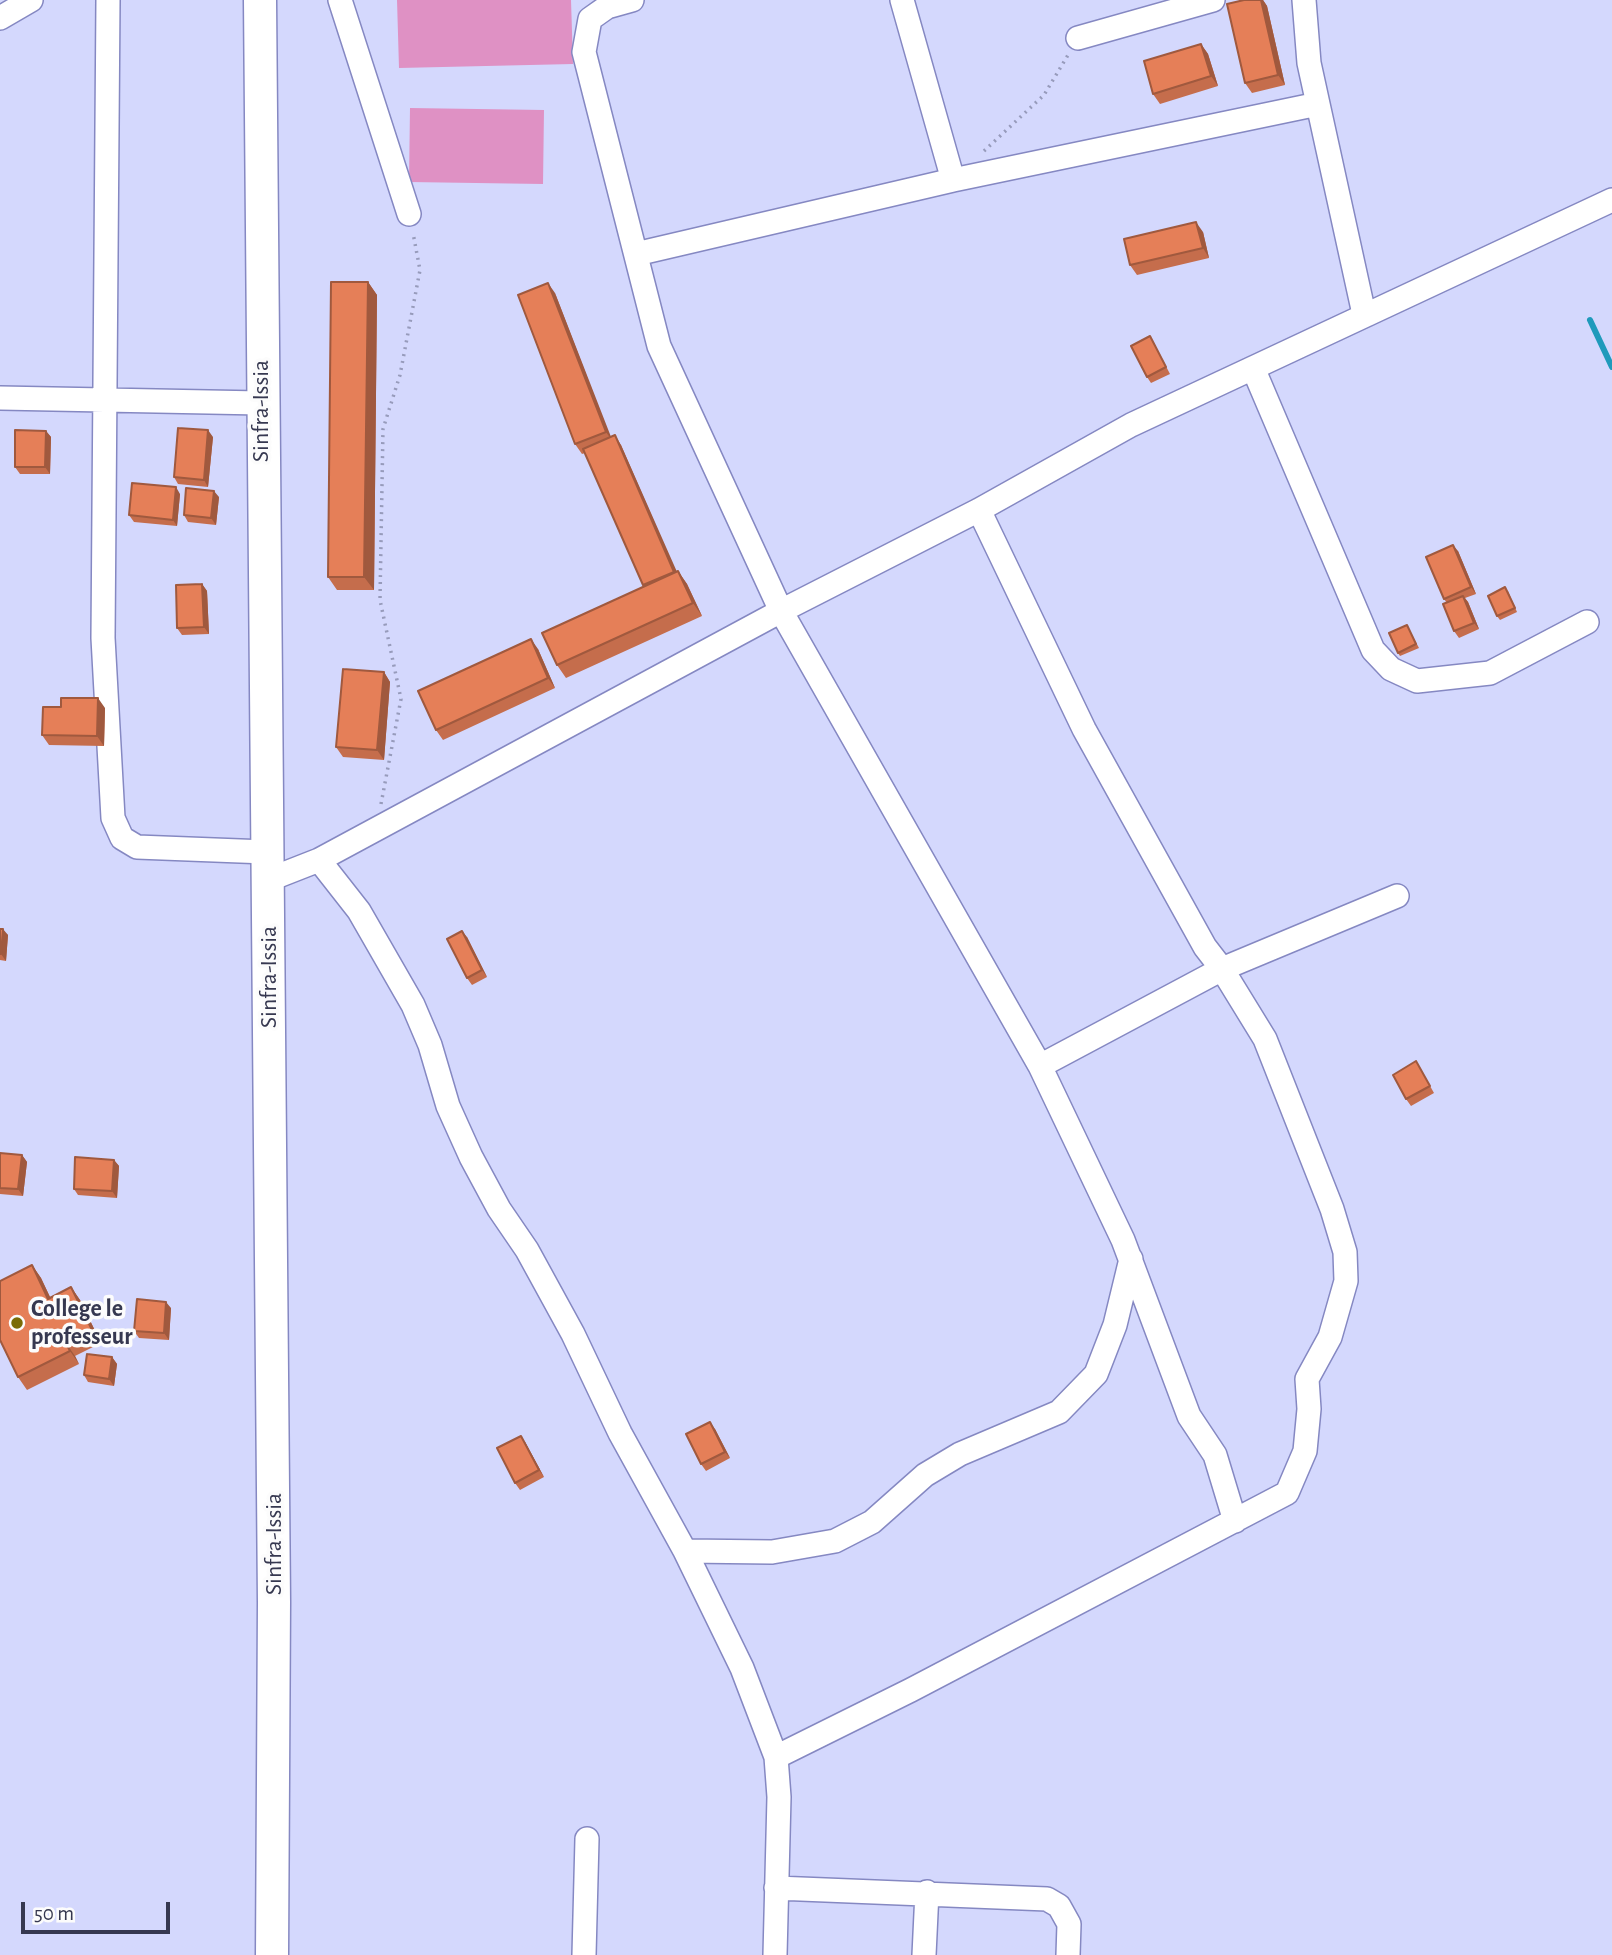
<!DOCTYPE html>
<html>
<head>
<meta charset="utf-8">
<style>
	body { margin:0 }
	#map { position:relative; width:1612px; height:1955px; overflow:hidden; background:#d4d8fd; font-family:"Alegreya Sans",sans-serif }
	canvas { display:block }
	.scale { position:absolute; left:21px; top:1902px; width:149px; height:32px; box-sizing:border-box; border:4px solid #363850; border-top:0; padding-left:9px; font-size:21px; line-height:24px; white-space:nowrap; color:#363850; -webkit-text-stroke:5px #fcfcfc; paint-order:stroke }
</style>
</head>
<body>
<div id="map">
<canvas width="1612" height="1955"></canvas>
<div class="scale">50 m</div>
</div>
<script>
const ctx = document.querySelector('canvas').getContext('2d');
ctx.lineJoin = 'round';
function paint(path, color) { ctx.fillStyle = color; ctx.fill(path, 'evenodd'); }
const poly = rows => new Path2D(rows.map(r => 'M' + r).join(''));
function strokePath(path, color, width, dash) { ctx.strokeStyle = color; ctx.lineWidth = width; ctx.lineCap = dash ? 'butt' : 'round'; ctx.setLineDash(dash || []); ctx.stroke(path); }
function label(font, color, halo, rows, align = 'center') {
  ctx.font = font + ' "Alegreya Sans",sans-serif'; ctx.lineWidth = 7; ctx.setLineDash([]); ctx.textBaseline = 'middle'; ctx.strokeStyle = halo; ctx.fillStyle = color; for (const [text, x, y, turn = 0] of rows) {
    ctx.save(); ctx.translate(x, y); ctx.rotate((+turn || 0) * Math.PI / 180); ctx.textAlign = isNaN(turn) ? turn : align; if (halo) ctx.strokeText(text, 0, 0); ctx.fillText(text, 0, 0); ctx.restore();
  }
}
paint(poly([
	[397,0,571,0,573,64,399,68],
	[410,108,544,110,543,184,409,182]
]), '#df91c4');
strokePath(poly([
	[1590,320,1612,367]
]), '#1f9abb', 6);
const minor = poly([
	[108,0,103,638,113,818,122,838,137,847,266,852],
	[340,0,409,214],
	[632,0,607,7,590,19,584,52,659,346,781,611,1040,1066,1123,1240,1189,1416,1215,1455,1235,1521],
	[902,0,953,180],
	[1304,0,1309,63,1364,314],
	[0,18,31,0],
	[1078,38,1213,0],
	[636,254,953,180,1318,104],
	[1253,368,1373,650,1391,669,1417,681,1490,673,1587,622],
	[0,398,261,403],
	[979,510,1084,729,1205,947,1222,969,1040,1066],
	[319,860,359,911,413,1005,430,1045,448,1106,471,1157,499,1209,527,1250,573,1334,620,1433,685,1551,742,1668,776,1757,779,1797,775,1955],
	[268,880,319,860,781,611,979,510,1131,425,1612,200],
	[685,1551,772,1552,835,1541,872,1522,925,1475,960,1454,1059,1412,1096,1374,1115,1325,1131,1259],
	[776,1757,911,1690,1287,1493,1305,1451,1309,1409,1307,1379,1330,1337,1346,1281,1345,1252,1332,1209,1265,1039,1222,969,1397,896],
	[776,1888,1047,1899,1059,1906,1069,1924,1068,1955],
	[584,1955,587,1839],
	[924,1955,927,1892]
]);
const secondary = poly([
	[260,0,274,1602,272,1955]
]);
strokePath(minor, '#8588c2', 26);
strokePath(secondary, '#8588c2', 35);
strokePath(poly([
	[984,151,1044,95,1068,55],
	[381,804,401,699,380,600,383,429,400,375,420,270,413,233]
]), '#979bbb', 3.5, [2, 5]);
strokePath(minor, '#fff', 23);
strokePath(secondary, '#fff', 32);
paint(poly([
	[1244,0,1263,0,1267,6,1285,85,1252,93,1245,83],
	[1201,44,1208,54,1218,86,1160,104,1153,94],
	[1203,232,1209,258,1137,275,1130,265],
	[368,282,377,295,374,590,337,590,328,577],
	[555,293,610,437,621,445,676,572,678,571,687,584,702,616,566,678,557,665,644,587,585,453,582,454,575,444],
	[1154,343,1170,374,1151,383,1147,377],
	[46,431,51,437,50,474,20,474,15,467],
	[213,437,208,487,178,484,174,477],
	[180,494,177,526,134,522,129,515],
	[219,497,216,525,188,522,184,515],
	[1458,551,1476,594,1465,598,1468,602,1479,629,1459,638,1454,631,1447,603,1444,599],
	[202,584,207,591,209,634,182,635,177,628],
	[1508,591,1517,612,1500,620,1497,616],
	[1407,625,1419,648,1400,656,1398,653],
	[538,649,555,688,443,740,436,730],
	[384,672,390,682,384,760,343,757,336,747],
	[105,708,104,746,49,745,42,735],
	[0,929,8,935,6,961,0,960],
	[467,937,487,977,472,985,467,978],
	[1416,1061,1434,1093,1411,1106,1406,1099],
	[0,1153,22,1155,27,1162,23,1196,0,1194],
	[114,1160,119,1166,117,1198,78,1195,74,1189],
	[32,1265,41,1278,50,1297,71,1287,80,1300,101,1343,75,1356,79,1364,27,1390,18,1377],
	[171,1308,169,1340,139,1338,134,1331],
	[112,1357,117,1364,114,1386,88,1382,84,1375],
	[715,1429,730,1458,706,1471,701,1464],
	[525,1442,544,1477,520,1490,515,1483]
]), '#c56d4c');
paint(poly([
	[1261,0,1263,0,1267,6,1285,85,1278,75],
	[1201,44,1208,54,1218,86,1211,76],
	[1196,222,1203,232,1209,258,1203,248],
	[368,282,377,295,374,590,364,577],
	[548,283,555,293,613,442,606,432],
	[208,430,213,437,208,487,204,480],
	[46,431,51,437,50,474,45,467],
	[615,435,621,445,681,581,674,572],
	[176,487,180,494,177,526,173,520],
	[214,491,219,497,216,525,211,518],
	[1453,545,1458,551,1476,594,1471,587],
	[678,571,687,584,702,616,693,603],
	[202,584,207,591,209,634,204,627],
	[1463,596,1468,602,1479,629,1474,623],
	[531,639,538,649,555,688,548,678],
	[384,672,390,682,384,760,377,750],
	[98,698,105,708,104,746,97,736],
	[3,929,8,935,6,961,1,954],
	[462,931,467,937,487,977,482,970],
	[22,1155,27,1162,23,1196,18,1189],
	[114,1160,119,1166,117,1198,112,1191],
	[32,1265,41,1278,57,1312,48,1299],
	[71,1287,80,1300,101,1343,92,1330],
	[166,1302,171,1308,169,1340,164,1333],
	[66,1343,75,1356,79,1364,70,1351],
	[112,1357,117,1364,114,1386,109,1379],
	[710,1422,715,1429,730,1458,725,1452],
	[521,1436,525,1442,544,1477,539,1470]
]), '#a0593e');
const building = poly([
	[1244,0,1261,0,1278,75,1245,83,1227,4,1244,0],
	[1201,44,1211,76,1153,94,1144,61,1201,44],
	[1196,222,1203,248,1130,265,1124,239,1196,222],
	[331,282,368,282,364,577,328,577,331,282],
	[548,283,606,432,575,444,518,295,548,283],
	[1150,336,1166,367,1147,377,1131,346,1150,336],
	[178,428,208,430,204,480,174,477,178,428],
	[15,430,46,431,45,467,15,467,15,430],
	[615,435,674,572,643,585,583,449,615,435],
	[132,483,176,487,173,520,129,515,132,483],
	[186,488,214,491,211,518,184,515,186,488],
	[1453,545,1471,587,1444,599,1426,557,1453,545],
	[678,571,693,603,557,665,542,633,678,571],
	[202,584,204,627,177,628,176,585,202,584],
	[1505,587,1515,608,1497,616,1488,596,1505,587],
	[1463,596,1474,623,1454,631,1443,604,1463,596],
	[1407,625,1416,644,1398,653,1389,633,1407,625],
	[531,639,548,678,436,730,418,691,531,639],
	[343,669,384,672,377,750,336,747,343,669],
	[61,698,98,698,97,736,42,735,43,707,61,707,61,698],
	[0,929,3,929,1,954,0,954,0,929],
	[462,931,482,970,467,978,447,939,462,931],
	[1416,1061,1430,1086,1406,1099,1393,1075,1416,1061],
	[0,1153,22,1155,18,1189,0,1188,0,1153],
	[75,1157,114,1160,112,1191,74,1189,75,1157],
	[32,1265,48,1299,71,1287,92,1330,66,1343,70,1351,18,1377,0,1340,0,1281,32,1265],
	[137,1299,166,1302,164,1333,134,1331,137,1299],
	[87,1354,112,1357,109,1379,84,1375,87,1354],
	[710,1422,725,1452,701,1464,686,1434,710,1422],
	[521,1436,539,1470,515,1483,497,1448,521,1436]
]);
paint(building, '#e57f58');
strokePath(building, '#a0593e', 2);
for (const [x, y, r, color] of [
	[17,1323,7,"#796c06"]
]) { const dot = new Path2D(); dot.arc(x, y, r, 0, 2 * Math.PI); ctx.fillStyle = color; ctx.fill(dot); strokePath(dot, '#fcfcfc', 2.5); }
label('24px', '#363850', '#fcfcfc', [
	["Sinfra-Issia",261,411,-90],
	["Sinfra-Issia",269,977,-90],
	["Sinfra-Issia",274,1544,-90]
]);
label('bold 24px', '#363850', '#fcfcfc', [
	["College le",31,1309],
	["professeur",31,1337]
], 'left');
</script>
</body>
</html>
